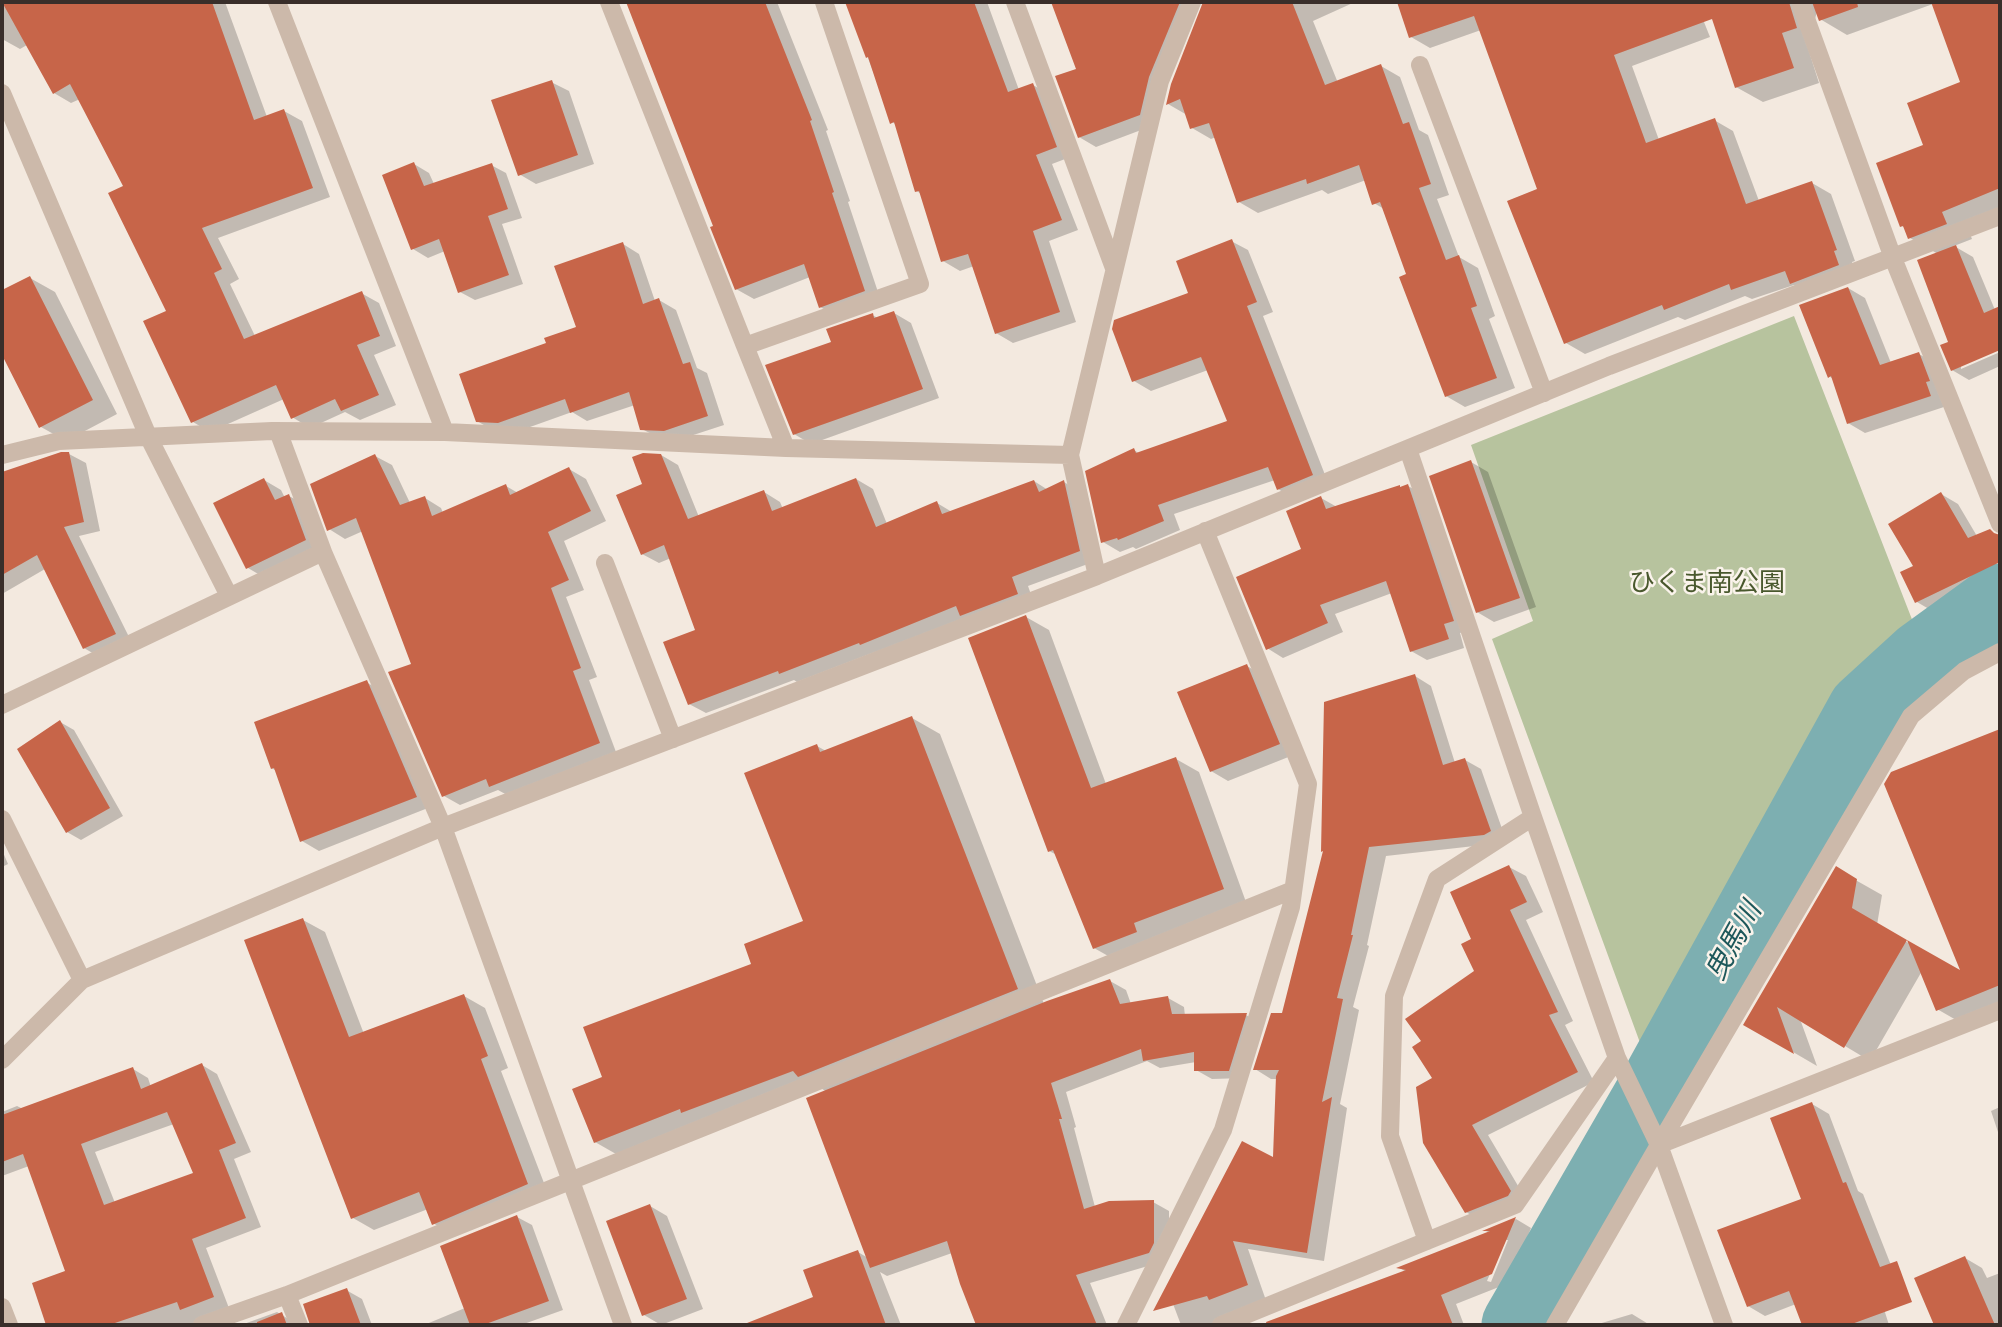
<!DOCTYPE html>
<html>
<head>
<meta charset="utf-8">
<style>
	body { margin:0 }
	#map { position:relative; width:2002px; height:1327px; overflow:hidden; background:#f3e9df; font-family:"Sofia Sans Condensed",sans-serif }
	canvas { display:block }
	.frame { position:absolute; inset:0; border:4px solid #392e2a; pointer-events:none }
</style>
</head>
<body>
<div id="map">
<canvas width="2002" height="1327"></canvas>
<div class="frame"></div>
</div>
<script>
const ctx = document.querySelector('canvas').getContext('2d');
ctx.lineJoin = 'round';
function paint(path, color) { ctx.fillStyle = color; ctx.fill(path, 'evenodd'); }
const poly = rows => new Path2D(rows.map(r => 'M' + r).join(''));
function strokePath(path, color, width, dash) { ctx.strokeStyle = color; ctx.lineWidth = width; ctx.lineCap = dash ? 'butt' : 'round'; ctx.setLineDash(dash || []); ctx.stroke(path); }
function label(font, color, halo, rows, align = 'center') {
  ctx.font = font + ' "Sofia Sans Condensed","Noto Sans JP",sans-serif'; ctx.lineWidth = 5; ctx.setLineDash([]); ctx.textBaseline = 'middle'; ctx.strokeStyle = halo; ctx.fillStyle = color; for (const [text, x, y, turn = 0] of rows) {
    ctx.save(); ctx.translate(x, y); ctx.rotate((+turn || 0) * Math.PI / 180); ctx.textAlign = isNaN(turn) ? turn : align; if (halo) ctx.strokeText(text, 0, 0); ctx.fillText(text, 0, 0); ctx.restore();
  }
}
paint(poly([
	[1794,316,1913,622,1869,661,1650,1070,1492,639,1533,621,1471,445]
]), '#b7c39e');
paint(poly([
	[2,2,225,2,267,117,284,111,302,121,330,197,218,238,239,279,230,284,255,336,361,293,379,303,396,346,374,355,396,405,360,420,345,412,310,428,292,417,284,399,210,432,193,422,168,311,126,187,80,99,71,103,54,93,27,45,20,49,2,39],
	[628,2,777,2,828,130,826,131,850,201,848,202,881,301,837,316,820,307,810,277,754,299,736,289,716,227],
	[847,2,987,2,1019,90,1033,85,1050,95,1073,156,1052,164,1078,230,1049,241,1076,322,1013,343,996,333,974,266,960,271,943,261,921,194,917,191,897,125,892,122],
	[1053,2,1194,2,1166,87,1157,124,1096,147,1079,137,1078,71],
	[1204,2,1355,2,1313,21,1338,83,1381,66,1400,77,1419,130,1428,135,1449,195,1437,199,1459,257,1478,268,1495,316,1489,319,1515,388,1465,407,1446,396,1408,275,1384,209,1374,203,1366,180,1328,194,1322,190,1258,213,1239,202,1216,137,1211,139,1192,128,1187,115,1168,104,1204,7],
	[1398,2,1696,2,1710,37,1632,66,1659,140,1714,120,1733,131,1759,201,1812,183,1831,194,1855,261,1852,262,1857,276,1811,294,1794,285,1752,299,1745,296,1685,320,1678,317,1585,354,1566,343,1540,190,1481,30,1430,48,1411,37],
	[1708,2,2000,2,2000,213,1967,227,1972,239,1954,246,1973,257,1995,310,2000,308,2000,348,1961,365,1961,369,2000,352,2000,366,1969,380,1952,370,1951,343,1938,254,1910,238,1906,228,1902,226,1926,146,1962,84,1933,4,1847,35,1820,19,1817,11,1808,48,1819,83,1763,102,1736,87],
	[551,82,569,91,594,164,536,184,519,174],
	[414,164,429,173,434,184,491,165,506,173,522,218,502,224,523,284,475,300,460,292,445,251,428,258,413,249],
	[1231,241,1248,250,1273,312,1263,316,1329,485,1295,499,1278,489,1275,480,1174,514,1180,530,1136,549,1133,547,1120,552,1103,542,1134,450,1140,454,1229,423,1208,370,1151,391,1134,381,1191,294],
	[623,244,639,254,655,301,659,300,676,310,697,368,707,373,724,425,681,439,659,438,642,429,635,405,587,421,572,412,516,432,494,431,477,421,548,344,578,328],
	[30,278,55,292,117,414,66,441,41,427,2,351,2,292],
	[1848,288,1865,298,1891,363,1919,354,1936,364,1947,406,1865,433,1848,423,1833,379,1829,376],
	[894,313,911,323,939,398,811,444,794,434,833,343,872,315,878,318],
	[69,454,86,463,100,531,79,536,132,643,101,658,84,648,45,569,2,594,2,474,53,456],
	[661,455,678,465,699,517,764,492,780,502,783,509,856,479,873,489,887,524,937,503,952,512,1034,481,1048,490,1064,482,1080,492,1096,561,1028,586,1034,603,878,653,875,652,797,682,794,680,706,713,689,704,697,631,671,558,659,563,642,554,644,485],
	[375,456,392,465,410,503,425,498,441,508,443,513,506,486,518,493,569,469,586,479,606,521,564,541,584,590,566,597,597,677,589,680,616,752,507,795,498,790,460,805,444,796,413,665,363,531,345,539,329,529],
	[1471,462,1488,472,1536,607,1494,622,1477,612],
	[264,480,281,490,285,498,289,496,306,505,322,550,265,578,248,568,215,504],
	[1408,486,1424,495,1469,630,1460,633,1464,648,1427,660,1411,651,1392,593,1335,614,1343,632,1283,658,1267,648,1321,498,1337,507],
	[1941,494,1958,504,2000,575,2000,580,1934,612,1917,602,1915,567],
	[1026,617,1049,630,1106,784,1176,759,1199,772,1246,902,1117,961,1094,948,1057,855,1049,851],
	[1247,666,1264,676,1296,754,1228,781,1211,771],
	[1415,676,1431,686,1455,763,1465,760,1481,769,1506,840,1501,843,1386,856,1367,945,1369,946,1353,1007,1359,1010,1340,1104,1347,1108,1324,1261,1248,1249,1269,1309,1231,1325,1181,1325,1167,1288,1274,1160,1277,1079,1271,1079,1255,1069,1283,1014],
	[366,682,383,692,433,806,319,851,302,841,276,771,272,768],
	[912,718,940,734,1044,1004,1110,981,1126,990,1131,1004,1168,998,1184,1007,1185,1016,1246,1015,1261,1024,1245,1078,1212,1079,1196,1070,1196,1062,1160,1068,1147,1061,1066,1092,1076,1127,1074,1128,1095,1207,1153,1202,1169,1211,1169,1252,1165,1261,1090,1283,1107,1325,977,1325,952,1253,887,1276,880,1272,901,1325,777,1325,773,1315,815,1298,858,1252,868,1258,827,1092,819,1087,623,1158,595,1142,604,1078,754,965,805,922,817,746,826,751],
	[60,722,74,730,123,816,81,840,67,832],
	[2000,731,2000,1016,1970,1028,1937,1009,1922,971,1870,1061,1800,1019,1817,1066,1745,1024,1836,869,1882,895,1877,925,1963,974,1892,774],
	[2,850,8,864,2,867],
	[1509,867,1526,876,1543,912,1526,920,1573,1021,1565,1025,1594,1082,1488,1135,1527,1201,1483,1222,1466,1212,1435,1078,1423,1042,1476,972,1473,940],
	[303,920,325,932,364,1034,464,996,485,1008,508,1068,501,1071,549,1196,454,1236,433,1223,428,1209,374,1230,353,1218],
	[202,1065,217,1074,251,1152,234,1159,261,1227,206,1248,232,1316,210,1325,48,1325,34,1284,67,1273,29,1166,2,1176,2,1112,17,1106,23,1109,133,1069,148,1078,151,1087],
	[174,1124,195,1174,115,1203,95,1152],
	[1812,1104,1829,1114,1858,1191,1863,1194,1898,1283,1878,1290,1889,1325,1804,1325,1796,1304,1765,1316,1748,1306,1804,1200],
	[2000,1107,2000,1138,1991,1111],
	[650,1206,667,1216,703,1309,661,1325,644,1315],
	[517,1217,532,1225,563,1310,521,1325,424,1325,465,1308],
	[1516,1219,1531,1228,1509,1283,1456,1304,1464,1325,1255,1325,1261,1323,1264,1324,1406,1272,1400,1268,1490,1233,1486,1231],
	[1504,1240,1508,1240,1491,1282,1487,1281],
	[1965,1258,1982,1268,1987,1278,2000,1273,2000,1325,1936,1325,1917,1279],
	[346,1290,362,1299,372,1325,312,1325,305,1306],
	[277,1312,298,1325,241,1325],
	[1632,1314,1650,1325,1595,1325]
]), '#0003');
strokePath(poly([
	[1519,1325,1661,1079,1865,710,1923,657,2000,601]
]), '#7dafb1', 75);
paint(poly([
	[2,2,212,2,254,120,284,109,313,188,202,228,222,269,214,273,244,339,362,291,380,336,357,345,379,395,341,411,335,399,291,419,276,385,191,423,143,321,166,311,108,193,123,186,70,84,53,94],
	[626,2,765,2,812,120,810,121,834,192,832,193,865,291,819,308,804,264,735,290,710,227,713,226],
	[845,2,974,2,1008,92,1033,83,1057,147,1036,155,1062,220,1033,231,1060,312,995,334,968,254,941,262,919,191,915,192,894,122,890,124,868,57,866,58],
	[1051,2,1180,2,1149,77,1140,115,1078,138,1055,76,1076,69],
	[1203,2,1292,2,1325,85,1381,64,1403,124,1409,122,1431,184,1419,188,1446,260,1459,255,1477,306,1471,308,1497,378,1445,397,1399,277,1406,274,1380,202,1372,205,1359,165,1307,184,1306,179,1237,203,1209,123,1190,129,1180,99,1166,105,1171,84],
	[1397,2,1789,2,1797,28,1782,33,1794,68,1735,88,1712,19,1614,55,1646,143,1715,118,1746,204,1812,181,1837,250,1834,251,1839,265,1790,284,1785,271,1731,290,1729,284,1664,310,1662,305,1564,344,1507,201,1537,189,1474,16,1409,38],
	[1812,2,1857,2,1858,7,1819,21],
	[1931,2,2000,2,2000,188,1942,212,1947,224,1908,239,1903,226,1900,227,1876,163,1923,145,1907,103,1960,82],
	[552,80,578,155,518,176,491,100],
	[414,162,424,186,492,163,508,209,488,216,509,275,458,293,439,239,411,250,382,175],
	[1232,239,1257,302,1247,306,1313,475,1277,490,1268,467,1158,505,1164,521,1118,540,1117,538,1101,543,1085,471,1134,448,1136,453,1227,421,1201,357,1132,382,1112,329,1114,320,1188,293,1176,261],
	[623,242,643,304,659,298,683,364,690,362,708,416,664,431,640,430,629,392,570,413,565,399,498,423,476,422,459,374,546,343,544,338,576,327,554,266],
	[1956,245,1984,313,2000,306,2000,350,1951,371,1940,345,1948,342,1917,260],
	[30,276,93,400,39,428,2,355,2,290],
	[1848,287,1880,365,1919,352,1930,381,1926,382,1931,396,1847,424,1831,376,1828,378,1799,305],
	[894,311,923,389,793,435,765,365,831,342,826,329,873,313,874,318],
	[61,452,69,452,84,522,64,527,116,634,83,649,37,555,2,575,2,472],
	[643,453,661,454,688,519,764,490,772,511,856,478,876,527,937,501,942,514,1034,480,1039,492,1064,480,1080,551,1012,577,1018,594,960,616,956,606,860,645,859,643,779,674,778,671,688,705,663,642,695,630,664,545,641,555,616,495,642,484,632,457],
	[375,454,400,505,425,496,432,516,506,484,510,495,569,467,591,511,548,532,569,580,551,588,581,668,573,671,600,743,489,787,486,779,442,797,388,672,411,664,356,518,327,531,310,484],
	[1471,460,1520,598,1476,613,1429,476],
	[264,478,275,500,289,494,306,540,246,569,213,503],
	[1408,484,1454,621,1444,624,1449,639,1410,652,1386,581,1320,605,1328,623,1266,650,1236,577,1301,549,1286,511,1321,496,1326,509,1400,485,1400,487],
	[1941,492,1968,538,1990,529,1994,533,2000,535,2000,562,1915,603,1900,572,1913,566,1888,524],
	[1026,615,1091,788,1176,757,1224,889,1134,923,1137,932,1093,949,1053,850,1048,852,968,638],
	[1247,664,1280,744,1210,772,1177,692],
	[1415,674,1443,765,1465,758,1491,831,1484,835,1369,847,1351,935,1353,935,1337,998,1343,999,1322,1102,1332,1097,1307,1253,1233,1241,1248,1285,1209,1300,1207,1296,1153,1311,1242,1141,1273,1157,1276,1076,1279,1070,1253,1070,1271,1013,1282,1013,1323,851,1321,852,1324,702],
	[367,680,417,797,300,842,274,768,271,769,254,722],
	[912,716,1018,989,798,1077,793,1071,681,1113,680,1109,594,1143,572,1089,602,1077,583,1027,751,964,744,944,803,921,744,773,817,744,820,752],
	[60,720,110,808,66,833,17,749],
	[2000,729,2000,985,1936,1011,1907,940,1960,970,1884,784,1891,772],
	[1509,865,1527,902,1510,910,1558,1012,1549,1015,1578,1072,1472,1125,1511,1191,1508,1196,1465,1213,1423,1143,1416,1087,1432,1078,1412,1047,1421,1041,1405,1019,1474,971,1461,944,1471,939,1450,892],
	[1836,866,1857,879,1852,908,1907,940,1844,1048,1777,1007,1794,1054,1743,1025],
	[303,918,349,1037,464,994,488,1056,481,1059,528,1184,432,1225,419,1192,351,1219,244,940],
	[1110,979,1120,1004,1168,996,1172,1014,1247,1013,1229,1071,1194,1071,1194,1052,1143,1061,1141,1049,1051,1083,1062,1119,1059,1119,1084,1209,1109,1201,1154,1200,1154,1243,1149,1253,1076,1275,1097,1325,976,1325,960,1284,947,1241,870,1268,806,1098,1047,1001],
	[202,1063,236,1143,219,1150,246,1218,192,1239,214,1297,180,1310,177,1302,109,1325,46,1325,32,1283,65,1271,23,1154,2,1162,2,1115,133,1067,141,1089],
	[167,1112,193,1173,104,1205,81,1144],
	[1812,1102,1843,1183,1846,1182,1880,1267,1897,1261,1912,1302,1849,1325,1802,1325,1789,1291,1747,1307,1717,1230,1801,1199,1770,1118],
	[650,1204,687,1299,642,1316,606,1221],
	[517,1215,549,1301,483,1325,470,1325,440,1246],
	[1516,1217,1492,1274,1441,1295,1453,1325,1267,1325,1266,1322,1406,1270,1396,1268,1490,1231,1482,1231],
	[858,1250,886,1325,747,1325,747,1323,813,1297,803,1270],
	[1965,1256,1995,1325,1934,1325,1914,1278],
	[347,1288,361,1325,310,1325,303,1304],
	[282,1312,287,1325,257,1325,257,1322]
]), '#c76549');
strokePath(poly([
	[277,2,445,432],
	[609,2,745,346],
	[1015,2,1114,268],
	[1800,2,1893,258,2000,524],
	[1420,65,1544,393],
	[2,93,148,436,229,596],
	[786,448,745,346,920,284,824,2],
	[1408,449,1533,817,1617,1058,1659,1145,1724,1325],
	[2,455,59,441,272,431,445,432,786,448,1070,455],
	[323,552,443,827,623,1325],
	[605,563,673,739],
	[1097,576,1070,455,1160,81,1192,2],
	[2,705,323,552,278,431],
	[2,819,82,980],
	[2,1060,82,980,443,827,1097,576,1609,366,2000,216],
	[1659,1145,2000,1010],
	[1427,1241,1390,1136,1394,996,1437,879,1533,817],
	[287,1295,299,1325],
	[2,1307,9,1325],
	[202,1325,287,1295,1293,890],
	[1126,1325,1223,1130,1291,907,1308,784,1205,531],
	[1221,1325,1515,1205,1617,1058],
	[1555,1325,1659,1145,1911,716,1964,671,2000,652]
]), '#ccb9aa', 18);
label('26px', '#49582d', '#faf3eb', [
	["ひくま南公園",1707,584]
]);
label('italic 28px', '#1e585b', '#faf3eb', [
	["曳馬川",1735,942,-61]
]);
</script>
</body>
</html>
